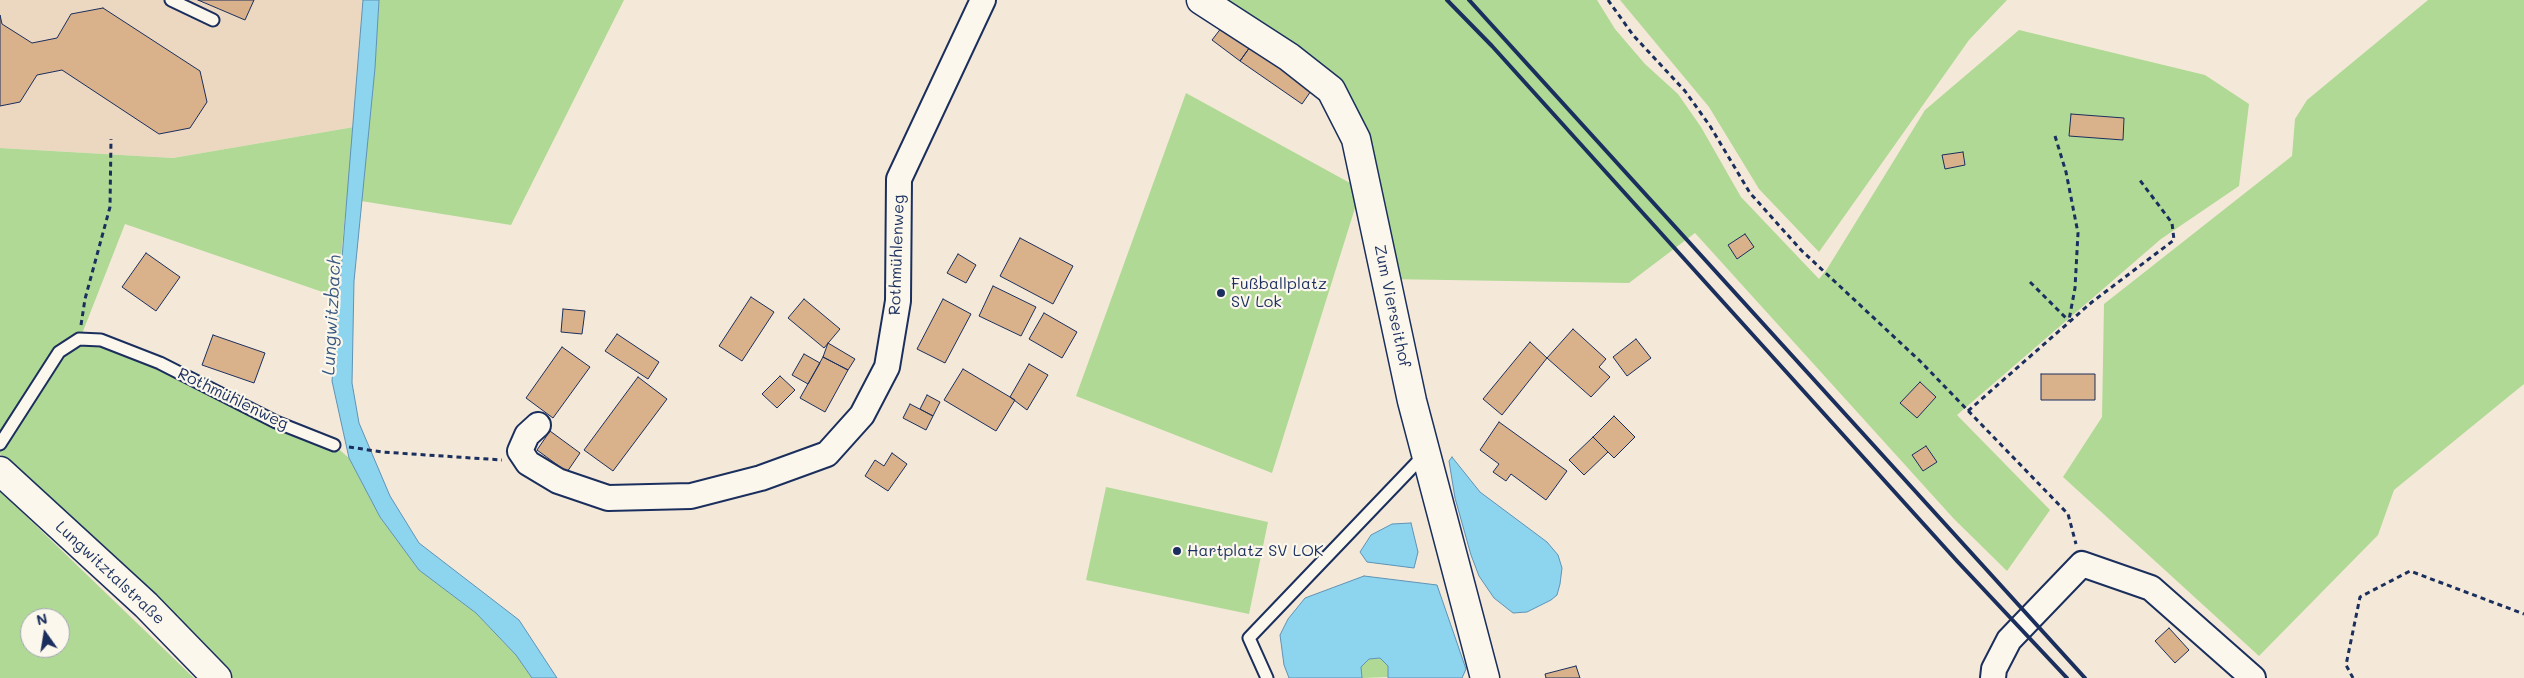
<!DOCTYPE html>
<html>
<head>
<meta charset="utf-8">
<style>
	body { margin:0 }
	#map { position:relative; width:2524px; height:678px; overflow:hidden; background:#f4e9d8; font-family:Mali,sans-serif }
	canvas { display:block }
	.north { position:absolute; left:20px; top:608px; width:50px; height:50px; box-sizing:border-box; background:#fbf7ec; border:1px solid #a1a7b3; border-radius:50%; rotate:347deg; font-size:14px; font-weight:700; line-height:20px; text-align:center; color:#1b2f5e }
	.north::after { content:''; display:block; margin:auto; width:18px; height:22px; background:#1b2f5e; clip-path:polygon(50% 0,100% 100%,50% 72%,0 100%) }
</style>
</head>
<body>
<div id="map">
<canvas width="2524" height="678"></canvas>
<div class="north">N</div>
</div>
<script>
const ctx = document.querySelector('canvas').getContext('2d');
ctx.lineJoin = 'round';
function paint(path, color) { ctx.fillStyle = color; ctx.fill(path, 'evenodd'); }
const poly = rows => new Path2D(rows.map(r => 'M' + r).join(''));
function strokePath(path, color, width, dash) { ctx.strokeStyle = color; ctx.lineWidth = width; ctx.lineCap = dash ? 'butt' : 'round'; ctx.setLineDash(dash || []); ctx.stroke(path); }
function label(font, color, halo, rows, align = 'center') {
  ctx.font = font + ' Mali,sans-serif'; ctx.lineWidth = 4.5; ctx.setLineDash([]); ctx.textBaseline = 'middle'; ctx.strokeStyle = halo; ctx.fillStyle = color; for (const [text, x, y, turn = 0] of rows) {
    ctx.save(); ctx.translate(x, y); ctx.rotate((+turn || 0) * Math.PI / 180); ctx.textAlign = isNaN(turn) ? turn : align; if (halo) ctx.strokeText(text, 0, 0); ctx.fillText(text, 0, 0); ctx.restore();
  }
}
paint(poly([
	[0,0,363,0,354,127,173,158,0,148]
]), '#ecd8c1');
paint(poly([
	[379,0,624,0,511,225,361,201,375,68],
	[1201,0,1597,0,1615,29,1645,64,1678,94,1701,127,1741,197,1819,279,1827,269,1925,110,2019,30,2205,75,2249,104,2239,186,2161,239,1957,415,2050,510,2007,571,1954,519,1695,233,1629,283,1386,279,1331,90],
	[1620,0,2007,0,1969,40,1819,252,1759,189,1709,107],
	[2428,0,2524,0,2524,384,2394,490,2378,535,2259,656,2063,477,2102,417,2104,304,2292,156,2295,119,2307,100],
	[1186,93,1361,189,1272,473,1076,396],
	[354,127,337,297,125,224,80,339,101,340,334,445,349,458,380,517,419,570,476,613,516,655,532,678,232,678,0,454,0,148,173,158],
	[1106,487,1268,522,1249,614,1086,580],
	[0,491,194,678,0,678],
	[30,618,60,618,60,648,30,648],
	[1380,658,1388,666,1389,677,1362,678,1361,667,1369,659]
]), '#b0d995');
const water = poly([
	[363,0,379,0,375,68,354,281,352,383,359,423,390,496,419,543,519,620,557,678,532,678,516,655,476,613,419,570,380,517,349,458,332,381,363,0],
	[1452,457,1480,492,1547,542,1558,555,1562,568,1560,584,1557,595,1551,600,1527,612,1513,613,1494,598,1479,576,1471,555,1455,498,1449,461,1452,457],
	[1411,523,1418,552,1414,568,1367,562,1360,552,1371,535,1392,524,1411,523],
	[1364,576,1437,585,1466,669,1462,678,1388,678,1388,666,1380,658,1369,659,1361,667,1362,678,1289,678,1284,665,1280,635,1288,619,1305,598,1364,576]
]);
paint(water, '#8dd4ef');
strokePath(water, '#5f92b5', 1);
const building = poly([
	[198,0,254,0,245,20,198,0],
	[103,8,200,71,207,102,190,128,159,134,62,70,37,75,20,102,0,106,0,15,2,24,32,43,57,38,71,14,103,8],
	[1222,27,1250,47,1240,61,1212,40,1222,27],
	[1250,47,1313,88,1302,104,1240,61,1250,47],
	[2071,114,2124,118,2123,140,2069,136,2071,114],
	[1963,152,1965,165,1945,169,1942,155,1963,152],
	[1745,234,1754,247,1737,259,1728,245,1745,234],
	[1020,238,1073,266,1053,304,1000,276,1020,238],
	[146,253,180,277,156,311,122,287,146,253],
	[958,254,976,265,966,283,947,273,958,254],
	[993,286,1036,307,1021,336,979,316,993,286],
	[751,297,774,312,742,361,719,346,751,297],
	[804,299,840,329,824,348,788,318,804,299],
	[943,299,971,314,945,363,917,349,943,299],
	[563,309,585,311,582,334,561,332,563,309],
	[1044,313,1077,332,1062,358,1029,339,1044,313],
	[1573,329,1606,359,1599,367,1610,377,1591,397,1547,358,1573,329],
	[617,334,659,362,648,379,605,351,617,334],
	[213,335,265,353,254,383,202,365,213,335],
	[1636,339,1651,358,1627,376,1613,357,1636,339],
	[1530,342,1547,358,1502,415,1483,399,1530,342],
	[828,343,855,359,848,370,823,357,828,343],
	[562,347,590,367,553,418,526,398,562,347],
	[804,354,820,363,808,384,792,375,804,354],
	[823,357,848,370,825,412,800,398,823,357],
	[1029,364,1048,375,1027,410,1010,397,1029,364],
	[963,369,1015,400,996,431,944,400,963,369],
	[2041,374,2095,374,2095,400,2041,400,2041,374],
	[780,376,795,390,777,408,762,394,780,376],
	[638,377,667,399,613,471,584,450,638,377],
	[1920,382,1936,397,1917,418,1900,403,1920,382],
	[927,395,940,402,933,416,920,409,927,395],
	[910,404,933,416,926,430,903,418,910,404],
	[1614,416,1635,437,1614,458,1593,437,1614,416],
	[1499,422,1567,471,1546,500,1511,474,1506,481,1493,472,1499,464,1480,450,1499,422],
	[550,431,580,453,567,472,537,450,550,431],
	[1593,437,1608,452,1584,475,1569,460,1593,437],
	[1926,446,1937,462,1923,471,1912,455,1926,446],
	[892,453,907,464,888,491,865,476,875,460,884,466,892,453],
	[2169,628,2189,650,2175,663,2155,641,2169,628],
	[1576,666,1580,678,1546,678,1545,674,1576,666]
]);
paint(building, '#d9b18a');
strokePath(building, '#1b2f5e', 1);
const service = poly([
	[171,0,213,20],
	[0,444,59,352,79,339,101,340,160,363,276,422,334,445],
	[1267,678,1249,638,1425,454]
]);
const minor = poly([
	[538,425,527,435,520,451,528,463,558,481,608,498,691,496,761,478,827,454,862,415,887,367,898,301,899,179,983,0],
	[1993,678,1994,669,2009,640,2082,564,2151,588,2253,678]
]);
const tertiary = poly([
	[1201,0,1289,57,1331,90,1356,139,1412,401,1485,678]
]);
const secondary = poly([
	[0,471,146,605,217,678]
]);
strokePath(service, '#1b2f5e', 15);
strokePath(minor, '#1b2f5e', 28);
strokePath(tertiary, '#1b2f5e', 31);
strokePath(secondary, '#1b2f5e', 31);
strokePath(poly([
	[1608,0,1633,35,1685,91,1710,126,1750,193,1801,250,1921,362,2068,514,2076,544],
	[2055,136,2066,172,2078,233,2075,288,2069,320],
	[2030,282,2069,321],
	[81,325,85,299,110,207,111,139],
	[1968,411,2092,302,2174,240,2172,223,2139,179],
	[349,447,382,452,502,460],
	[2353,678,2346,665,2360,597,2410,571,2524,614]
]), '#1b2f5e', 3, [5, 4]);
strokePath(service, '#fbf7ec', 11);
strokePath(minor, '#fbf7ec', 24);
strokePath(tertiary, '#fbf7ec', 28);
strokePath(secondary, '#fbf7ec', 28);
strokePath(poly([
	[1447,0,1492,46,1957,561,2067,678],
	[1469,0,2085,678]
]), '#1b2f5e', 4);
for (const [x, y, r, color] of [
	[1221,293,5,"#1b2f5e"],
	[1177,551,5,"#1b2f5e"]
]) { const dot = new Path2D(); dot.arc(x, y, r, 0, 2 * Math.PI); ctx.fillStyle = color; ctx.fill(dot); strokePath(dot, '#fbf7ec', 2); }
label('16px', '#1b2f5e', '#fbf7ec', [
	["Rothmühlenweg",897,255,-88],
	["Zum Vierseithof",1392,306,78],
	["Rothmühlenweg",233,399,26],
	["Lungwitztalstraße",110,573,43]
]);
label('16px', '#1b2f5e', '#fbf7ec', [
	["Fußballplatz",1231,284],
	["SV Lok",1231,302],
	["Hartplatz SV LOK",1187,551]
], 'left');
label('italic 18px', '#385882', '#fbf7ec', [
	["Lungwitzbach",332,315,-87]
]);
</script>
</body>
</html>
